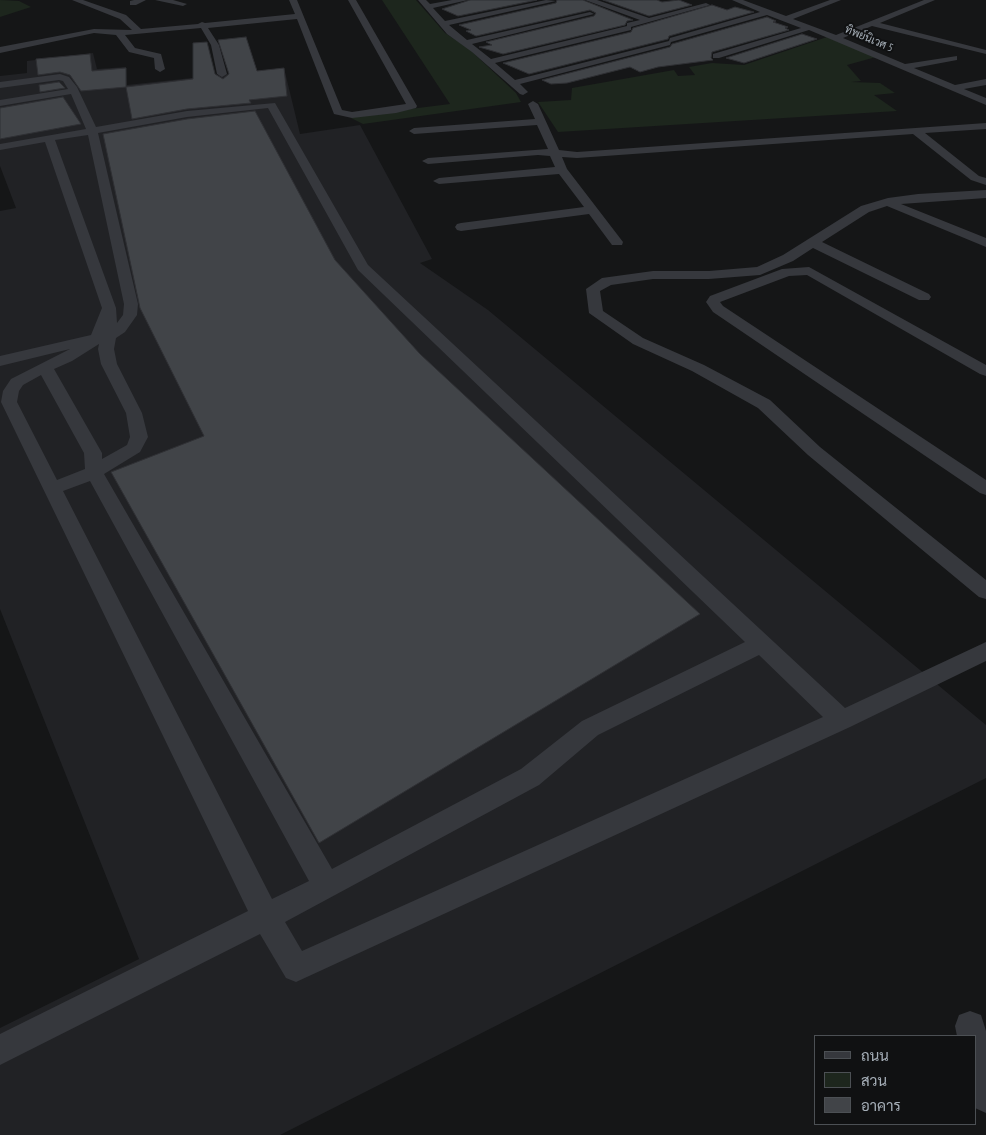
<!DOCTYPE html>
<html>
<head>
<meta charset="utf-8">
<style>
	body { margin:0 }
	#map { position:relative; width:986px; height:1135px; overflow:hidden; background:#151617; font-family:"PT Sans Narrow",Sarabun,sans-serif }
	canvas { display:block }
	.legend { position:absolute; left:814px; top:1035px; width:162px; height:90px; box-sizing:border-box; background:#101112; border:1px solid #4c5054; margin:0; padding:6px 9px; list-style:none; font-size:15px; color:#a6afb8 }
	.legend li { display:flex; align-items:center; gap:10px; height:25px }
	.legend b { width:25px; border:1px solid #4c5054 }
</style>
</head>
<body>
<div id="map">
<canvas width="986" height="1135"></canvas>
<ul class="legend">
<li><b style="height:6px;background:#36383d"></b>ถนน</li>
<li><b style="height:14px;background:#1d261d"></b>สวน</li>
<li><b style="height:14px;background:#414448"></b>อาคาร</li>
</ul>
</div>
<script>
const ctx = document.querySelector('canvas').getContext('2d');
ctx.lineJoin = 'round';
function paint(path, color) { ctx.fillStyle = color; ctx.fill(path, 'evenodd'); }
const poly = rows => new Path2D(rows.map(r => 'M' + r).join(''));
function strokePath(path, color, width, dash) { ctx.strokeStyle = color; ctx.lineWidth = width; ctx.lineCap = dash ? 'butt' : 'round'; ctx.setLineDash(dash || []); ctx.stroke(path); }
function label(font, color, halo, rows, align = 'center') {
  ctx.font = font + ' "PT Sans Narrow",Sarabun,sans-serif'; ctx.lineWidth = 4; ctx.setLineDash([]); ctx.textBaseline = 'middle'; ctx.strokeStyle = halo; ctx.fillStyle = color; for (const [text, x, y, turn = 0] of rows) {
    ctx.save(); ctx.translate(x, y); ctx.rotate((+turn || 0) * Math.PI / 180); ctx.textAlign = isNaN(turn) ? turn : align; if (halo) ctx.strokeText(text, 0, 0); ctx.fillText(text, 0, 0); ctx.restore();
  }
}
paint(poly([
	[93,53,97,69,126,67,127,85,284,68,300,134,360,125,432,259,420,263,488,310,986,725,986,778,280,1135,0,1135,0,1028,139,959,0,609,0,211,16,208,0,166,0,76,27,73,27,61]
]), '#212225');
paint(poly([
	[0,0,19,1,31,7,0,17],
	[382,0,416,0,445,33,468,48,516,93,521,102,363,124,351,118,354,116,450,104],
	[827,37,876,57,847,65,861,81,851,82,880,83,895,93,874,95,897,111,558,132,538,102,571,100,572,88,674,70,678,76,695,75,689,67,712,63,744,65]
]), '#1d261d');
const building = poly([
	[470,0,537,0,458,16,442,9,470,0],
	[557,0,583,0,633,20,627,21,625,25,503,54,479,47,492,45,486,42,594,16,596,13,590,10,476,36,466,31,471,30,459,25,556,3,557,0],
	[603,0,657,0,662,2,679,0,692,5,649,16,603,0],
	[712,5,727,10,735,7,754,12,669,36,668,39,529,74,503,63,631,32,633,28,712,5],
	[767,17,776,21,773,22,788,27,785,28,789,30,712,52,711,58,713,60,658,67,640,72,630,67,567,83,551,84,542,80,670,47,672,44,767,17],
	[802,34,817,39,744,63,726,58,802,34],
	[246,37,257,71,284,68,287,96,249,100,251,103,187,109,132,119,126,87,193,79,193,43,207,42,215,74,223,79,229,74,218,40,246,37],
	[90,54,92,71,126,68,126,87,81,91,70,75,60,72,38,75,36,59,90,54],
	[59,82,65,88,40,92,39,85,59,82],
	[63,97,81,124,0,139,0,108,63,97],
	[255,111,335,260,420,354,700,614,319,843,111,472,204,436,140,308,103,134,187,119,255,111]
]);
paint(building, '#414448');
strokePath(building, '#2f3034', 1);
paint(poly([
	[72,0,83,0,126,15,141,29,198,24,202,22,205,23,295,14,289,0,297,0,342,110,352,112,406,104,348,0,356,0,417,106,416,108,396,113,352,118,334,114,297,19,208,28,219,45,227,74,222,77,217,74,211,45,201,28,125,35,135,48,161,54,165,69,160,72,155,69,154,58,129,52,116,35,94,33,0,53,0,47,94,29,132,30,120,19,72,0],
	[134,0,146,0,136,5,130,5,130,1,134,0],
	[155,0,173,0,187,4,183,6,155,0],
	[418,0,426,0,430,4,452,0,468,0,433,8,445,21,546,0,556,1,449,25,467,40,590,12,594,14,472,44,491,59,627,26,627,23,640,20,585,0,597,0,649,18,706,3,710,5,631,27,631,30,495,63,515,80,669,41,670,38,760,12,732,0,743,0,786,16,830,0,841,0,793,19,836,35,924,0,935,0,880,23,986,50,986,54,872,26,843,38,905,64,957,56,957,60,914,68,955,85,986,79,986,85,964,89,986,98,986,105,809,30,719,58,713,58,713,54,801,28,767,15,671,42,670,45,520,84,528,92,523,95,520,94,472,52,447,34,418,0],
	[60,74,69,77,77,87,96,127,187,111,275,103,368,265,845,708,986,642,986,661,850,727,296,982,286,978,260,934,0,1065,0,1034,248,911,1,402,3,391,11,379,70,349,0,366,0,356,91,335,102,308,45,142,0,150,0,144,86,129,71,94,0,106,0,100,68,89,63,81,59,80,0,88,0,82,60,74],
	[268,108,358,270,745,642,582,721,521,769,332,869,104,474,140,452,148,437,142,413,117,364,114,349,116,338,125,332,137,315,138,304,98,133,187,117,268,108],
	[88,135,124,304,123,315,117,323,116,308,55,140,88,135],
	[99,344,98,349,101,364,126,413,130,437,127,445,102,459,102,453,54,369,72,361,99,344],
	[41,375,84,453,85,469,57,480,17,402,19,391,23,385,41,375],
	[90,481,309,881,272,899,63,491,90,481],
	[759,655,823,717,302,951,285,922,539,785,598,735,759,655],
	[533,101,538,104,559,150,577,152,986,123,986,129,925,133,979,176,986,178,986,185,971,180,913,134,577,158,562,157,567,169,623,242,622,245,612,245,589,214,461,231,457,230,455,227,457,224,461,223,584,207,559,174,439,184,433,181,439,178,555,167,550,156,538,155,428,164,422,161,428,158,548,149,537,125,414,134,409,131,414,128,535,119,528,104,533,101],
	[986,190,986,198,901,204,986,238,986,247,887,206,869,212,822,242,929,294,931,297,929,300,919,300,813,248,793,261,760,275,709,279,653,279,611,285,600,291,603,311,643,338,704,365,770,400,820,447,986,580,986,599,979,597,808,455,758,408,692,371,633,344,589,313,586,289,602,278,653,271,709,271,757,267,783,255,861,206,888,198,918,194,986,190],
	[809,267,986,365,986,376,980,374,807,275,789,276,720,302,723,306,986,480,986,495,980,493,713,312,706,302,710,296,782,269,809,267],
	[970,1011,981,1015,986,1031,986,1113,975,1108,975,1036,957,1036,955,1026,959,1015,970,1011]
]), '#36383d');
label('11px', '#a6afb8', '#101112', [
	["ทิพย์นิเวศ 5",869,39,23]
]);
</script>
</body>
</html>
